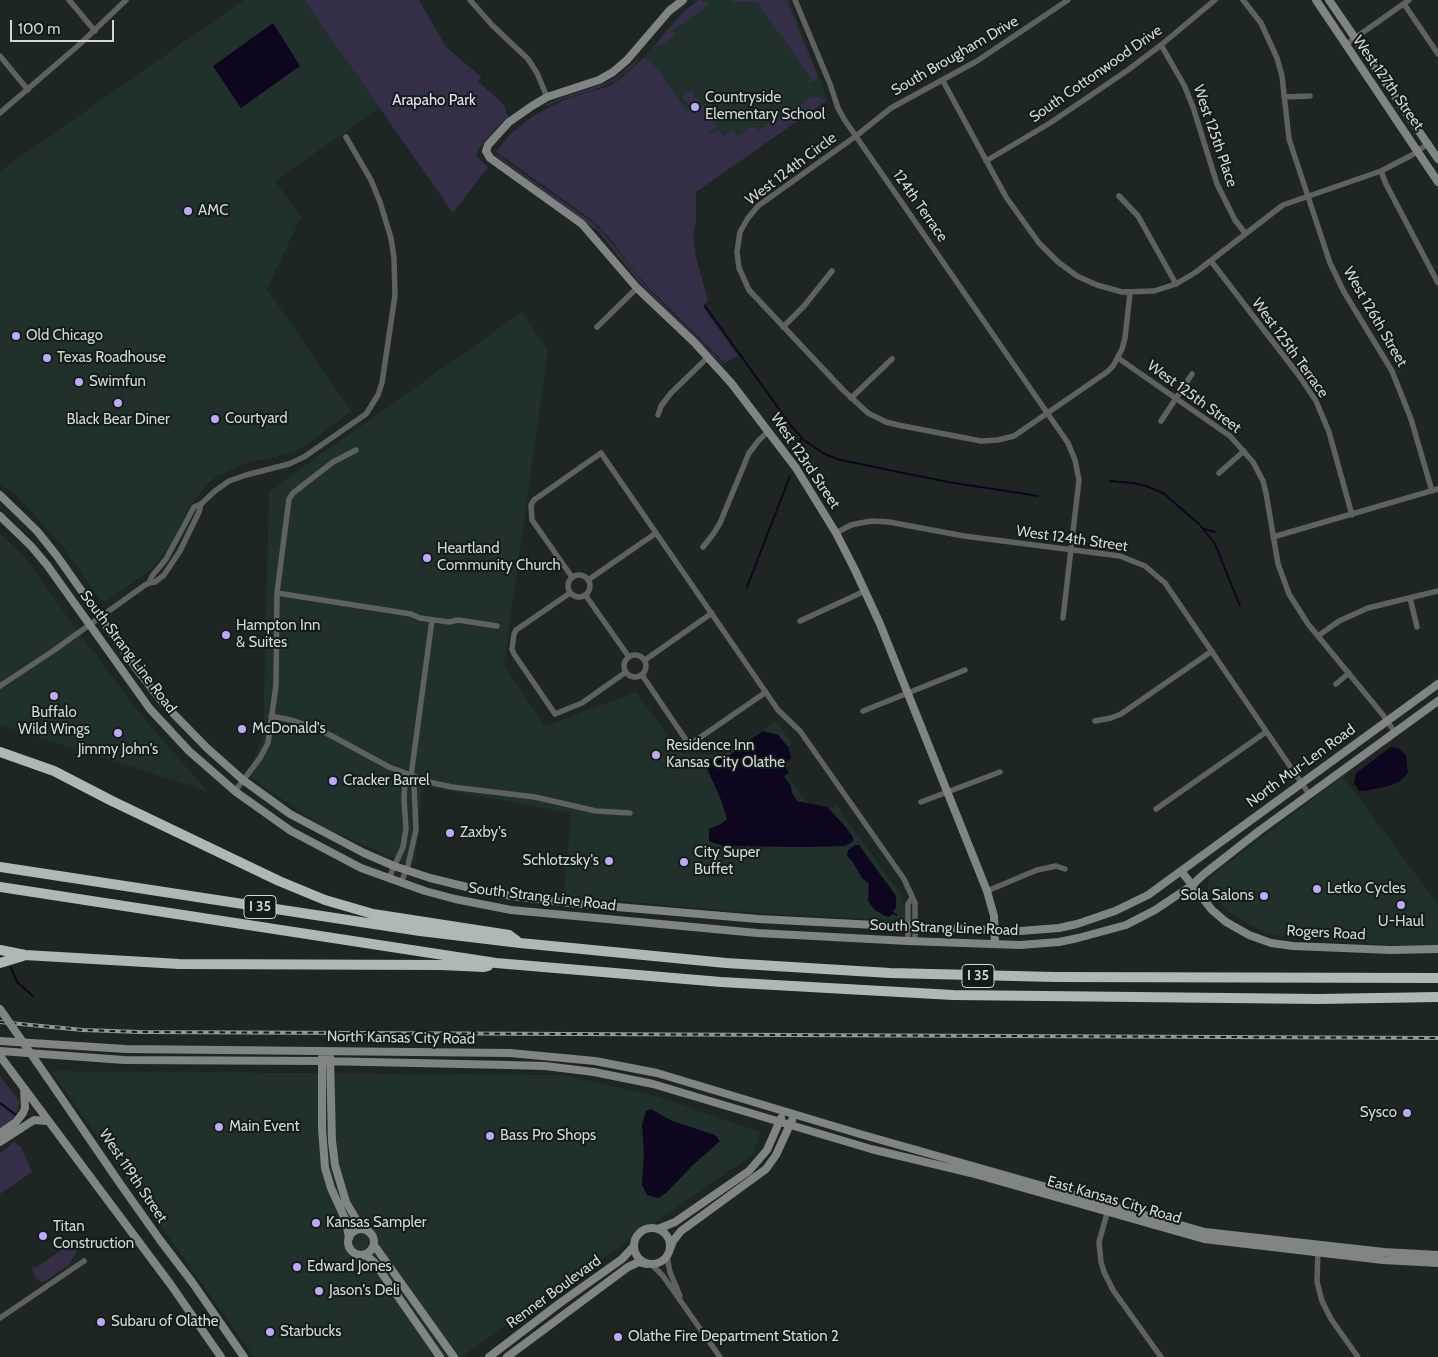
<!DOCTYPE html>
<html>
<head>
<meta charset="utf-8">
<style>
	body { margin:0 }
	#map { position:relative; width:1438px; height:1357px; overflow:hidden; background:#1d2623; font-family:Cabin,sans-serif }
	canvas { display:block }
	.scale { position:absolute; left:10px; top:20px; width:104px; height:22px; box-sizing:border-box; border:2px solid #d1d7d5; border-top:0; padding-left:6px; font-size:15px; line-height:18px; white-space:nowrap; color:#d1d7d5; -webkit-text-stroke:4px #131c19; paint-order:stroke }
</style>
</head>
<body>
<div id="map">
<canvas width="1438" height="1357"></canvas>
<div class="scale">100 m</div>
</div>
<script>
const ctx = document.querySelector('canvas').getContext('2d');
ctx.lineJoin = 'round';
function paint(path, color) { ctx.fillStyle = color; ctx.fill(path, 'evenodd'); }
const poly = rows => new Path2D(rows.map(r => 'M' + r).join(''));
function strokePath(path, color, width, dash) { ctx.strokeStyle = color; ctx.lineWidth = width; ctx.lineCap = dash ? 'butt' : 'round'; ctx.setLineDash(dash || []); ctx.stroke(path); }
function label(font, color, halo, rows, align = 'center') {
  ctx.font = font + ' Cabin,sans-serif'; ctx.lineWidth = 4; ctx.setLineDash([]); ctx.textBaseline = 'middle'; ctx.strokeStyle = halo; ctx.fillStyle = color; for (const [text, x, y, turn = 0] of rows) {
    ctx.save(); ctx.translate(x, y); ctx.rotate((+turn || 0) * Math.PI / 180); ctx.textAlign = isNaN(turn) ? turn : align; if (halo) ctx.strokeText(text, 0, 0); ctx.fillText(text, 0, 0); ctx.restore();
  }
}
paint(poly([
	[244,0,304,0,379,108,275,181,301,217,267,289,351,411,306,445,294,452,276,457,248,462,217,476,206,486,195,499,187,511,172,543,155,565,144,575,108,600,100,600,62,545,17,496,0,483,0,171],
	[700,0,789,0,827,100,662,215,594,92,610,86,624,77,636,67,679,16],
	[522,312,548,350,504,665,545,726,636,692,681,753,724,755,776,721,792,743,774,757,818,818,836,805,900,893,910,921,758,913,571,897,564,893,571,813,422,786,415,862,408,865,322,826,247,775,263,736,269,491],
	[0,534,24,556,79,633,142,716,207,791,0,725],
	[1343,776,1438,905,1438,945,1391,945,1286,937,1267,933,1243,921,1226,909,1208,889,1208,879,1211,876],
	[51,1071,563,1075,656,1096,761,1132,752,1155,461,1357,254,1357]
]), '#20302a');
paint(poly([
	[304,0,419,0,446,47,481,77,478,81,505,106,506,113,509,116,496,128,478,150,477,156,481,161,488,167,453,213],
	[699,0,706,2,709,5,673,30,676,35,660,46,655,45,684,11],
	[729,0,786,0,818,76,817,79,811,83,807,83,811,78,757,2,733,2],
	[641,56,630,69,614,81,594,90,565,98,547,106,546,104,564,97,609,82,621,74],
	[643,58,650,61,655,69,657,68,687,111,691,108,682,97,691,90,710,116,722,107,724,112,713,121,717,127,708,133,710,135,718,130,723,136,733,129,738,136,752,127,754,129,756,127,758,131,775,119,777,120,784,115,780,109,782,106,791,109,797,107,812,96,825,99,826,101,696,192,696,220,693,237,696,257,708,300,703,307,738,356,725,363,648,287,631,267,609,237,593,221,496,152,510,134,533,116,566,99,610,86,624,76],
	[494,153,593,223,605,235,647,288,724,364,723,365,639,282,599,232,496,156],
	[0,1076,20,1102,16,1114,0,1103],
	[0,1104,15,1116,11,1121,0,1129],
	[14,1142,21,1147,32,1172,0,1194,0,1153],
	[72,1244,78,1249,69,1265,44,1282,40,1282,34,1275,32,1267,33,1266,35,1268,63,1249,65,1251]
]), '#342e47');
paint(poly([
	[273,23,300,66,241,108,213,66],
	[763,731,778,735,788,747,791,758,784,764,789,773,784,776,791,786,792,793,797,801,827,807,845,826,853,837,853,841,845,846,802,847,723,846,709,841,709,829,721,824,727,819,721,800,707,768,703,764,704,760,727,757,751,739],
	[1391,747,1398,748,1406,755,1408,773,1400,781,1389,786,1364,791,1359,791,1354,783,1356,773],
	[855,845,859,845,896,896,896,907,893,912,897,914,897,916,893,914,889,917,885,916,875,910,868,901,869,884,862,878,852,861,847,856,848,850],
	[651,1109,672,1121,715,1135,720,1141,694,1164,666,1193,658,1198,647,1195,642,1185,644,1154,642,1125,646,1111]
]), '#0e061e');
strokePath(poly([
	[705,306,792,427,804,440,823,453,837,459,898,472,948,482,1038,496],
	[799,451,801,439],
	[1110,481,1134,483,1146,486,1163,493,1199,524,1215,544,1240,606],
	[1205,529,1215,532],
	[747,587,790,476],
	[1212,898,1217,893,1220,896],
	[11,968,17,982,33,996],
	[0,1103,16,1115]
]), '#0e061e', 2);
strokePath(poly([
	[69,0,95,31],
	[470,0,492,25,528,59,537,73,547,97],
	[795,0,830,84,838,108,844,119,1068,443,1075,460,1079,480,1063,618],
	[1068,0,977,61,891,108,856,136,758,206,748,218,740,232,737,252,739,268,749,290,843,390,868,413,886,422,898,425,981,441,998,440,1014,436,1107,372,1113,366,1122,349,1125,338,1130,293],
	[1243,0,1261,23,1277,58,1282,76,1289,139,1330,263,1344,292,1392,371,1411,419,1432,491],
	[1404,4,1438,54],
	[1161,45,1184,85,1193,107,1217,184,1235,220,1245,233],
	[1345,45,1409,0],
	[0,56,28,90],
	[943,81,1006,197,1039,243,1058,262,1077,276,1097,285,1122,292,1154,291,1176,284,1196,272,1283,205,1381,171,1412,155,1429,143],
	[1284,97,1310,96],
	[0,113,80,44,126,0],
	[986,161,1050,123,1128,70,1161,45,1215,0],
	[1381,171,1386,184,1438,283],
	[1119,196,1138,216,1176,284],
	[1211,261,1300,377,1316,401,1329,432,1352,515],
	[597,327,637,288],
	[783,327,804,306,832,271],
	[1118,358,1230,436,1253,462,1263,481,1266,493,1278,564,1289,594,1308,624,1383,715,1394,731],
	[851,398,892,359],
	[658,415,661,406,671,393,708,357],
	[1161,421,1192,374],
	[1219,473,1244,451],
	[836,533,851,525,860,523,872,521,889,522,964,536,1120,556,1145,566,1165,583,1309,794],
	[1273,537,1438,489],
	[703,547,714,533,720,523,749,453,759,440,769,431],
	'568 586a11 11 0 1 1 22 0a11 11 0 1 1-22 0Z',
	[572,577,532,520,531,505,534,500,601,453,778,710,800,731,904,879,915,903,915,941],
	[588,580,656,533],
	[149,583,152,576,166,559,194,507,201,504,215,491,229,481,246,475,289,464,304,457,366,414,378,395,382,383,395,295,394,258,391,238,380,202,371,180,346,137],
	[277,593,411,614,420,618,449,622,458,620,497,626],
	[570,593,516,630,514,634,512,649,514,654,555,714,582,703,626,672],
	[586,596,629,657],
	[1410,598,1417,627],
	[800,621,865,591],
	[1318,636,1339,621,1368,608,1438,591],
	'624 666a11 11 0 1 1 22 0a11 11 0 1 1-22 0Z',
	[645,660,712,613],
	[642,675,686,740,690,742,695,741,766,692],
	[1336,684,1349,673],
	[0,686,53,651,145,585,149,583,155,582,164,575,180,551,199,512,201,504],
	[863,711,965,670],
	[271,716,291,720,310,726,330,735,389,767,433,783,452,787,535,797,596,811,630,813],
	[1095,721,1111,718,1121,714,1212,651],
	[235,791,260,758,268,743,276,685,277,593,289,499,293,493,333,462,356,450],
	[921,802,1000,772],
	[1156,809,1266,732],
	[389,878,403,847,406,829,404,799,405,782,411,776],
	[401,883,408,865,416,830,414,785,411,776,432,620],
	[987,891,1037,870,1056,866,1065,869],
	[908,941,908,904,912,898],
	[1108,1210,1099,1242,1101,1262,1104,1272,1113,1290,1161,1357],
	[1318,1248,1317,1282,1322,1301,1331,1319,1358,1357],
	[667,1257,670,1272,680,1296],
	[652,1265,663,1276,720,1357],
	[0,1318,84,1261]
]), '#5d6260', 5.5);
strokePath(poly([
	[683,0,669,11,627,60,613,72,599,80,547,97,532,106,509,122,488,145,486,151,490,158,582,224,637,288,694,342,732,384,796,468,836,533,855,570,880,624,987,891,994,916,995,944],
	[1316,0,1438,182],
	[1329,0,1438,159],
	[0,495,37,531,57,556,136,668,164,704,207,748,243,780,290,814,364,853,394,866,430,878,483,891,513,896,570,903,758,919,915,927,1020,931,1059,928,1077,924,1115,911,1148,895,1438,684],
	[0,516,31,546,47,565,150,709,189,751,236,792,291,831,361,868,425,891,455,899,511,910,757,933,908,941,1020,945,1059,942,1078,938,1126,925,1155,910,1191,886,1204,874,1259,831,1438,701],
	[1181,871,1212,910,1226,922,1249,935,1271,943,1293,946,1391,950,1438,949],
	[0,1041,126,1049,510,1053,595,1061,657,1073,860,1134,1205,1232,1384,1252,1438,1255],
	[0,1051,124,1060,322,1061,508,1065,545,1066,594,1072,653,1084,871,1149,971,1173,1204,1239,1383,1260,1438,1263],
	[0,1056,171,1285,221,1357],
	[322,1057,322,1128,325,1168,331,1188,346,1221,349,1238],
	[330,1057,332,1141,335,1165,346,1202,362,1229],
	[47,1077,121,1185,160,1240,192,1282,244,1357],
	[0,1133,16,1122,23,1113,25,1108,24,1089],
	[0,1142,34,1120,47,1121],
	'634 1246a18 18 0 1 1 36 0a18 18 0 1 1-36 0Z',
	[658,1229,675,1222,749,1171,767,1150,781,1118],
	'348 1242a13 13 0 1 1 26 0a13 13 0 1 1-26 0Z',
	[374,1245,454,1357],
	[670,1249,673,1241,681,1231,766,1169,776,1155,792,1120],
	[362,1255,367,1256,374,1262,440,1357],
	[489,1357,560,1303,622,1259,634,1246],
	[507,1357,628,1267,639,1262,647,1264]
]), '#7e8582', 8);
strokePath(poly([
	[0,752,54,771,112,801,279,881,325,900,373,914,509,935,517,941],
	[0,867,420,931,520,943,726,963,890,973,1055,977,1438,978],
	[0,887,496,963,721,982,953,995,1319,999,1438,997],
	[0,950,25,955,179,964,441,965,484,967,488,966],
	[0,963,23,956]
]), '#aeb9b5', 10);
const rail = poly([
	[0,1022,83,1030,140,1032,1438,1038]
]);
strokePath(rail, '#919895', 4);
strokePath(rail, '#131c19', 2, [5.5]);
strokePath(poly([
	[0,1009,47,1077]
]), '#7e8582', 8);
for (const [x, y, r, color] of [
	[695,107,5,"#bda9f5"],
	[188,211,5,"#bda9f5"],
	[16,336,5,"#bda9f5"],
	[47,358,5,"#bda9f5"],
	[79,382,5,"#bda9f5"],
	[118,403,5,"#bda9f5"],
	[215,419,5,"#bda9f5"],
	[427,558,5,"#bda9f5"],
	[226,635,5,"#bda9f5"],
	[54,696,5,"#bda9f5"],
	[242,729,5,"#bda9f5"],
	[118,733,5,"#bda9f5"],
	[656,755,5,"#bda9f5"],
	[333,781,5,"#bda9f5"],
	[450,833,5,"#bda9f5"],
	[609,861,5,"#bda9f5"],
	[684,862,5,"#bda9f5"],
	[1317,889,5,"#bda9f5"],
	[1264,896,5,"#bda9f5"],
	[1401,905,5,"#bda9f5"],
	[1407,1113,5,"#bda9f5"],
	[219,1127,5,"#bda9f5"],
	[490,1136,5,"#bda9f5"],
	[316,1223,5,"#bda9f5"],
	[43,1236,5,"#bda9f5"],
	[297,1267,5,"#bda9f5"],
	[319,1291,5,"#bda9f5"],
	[101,1322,5,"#bda9f5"],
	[270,1332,5,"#bda9f5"],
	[618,1337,5,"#bda9f5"]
]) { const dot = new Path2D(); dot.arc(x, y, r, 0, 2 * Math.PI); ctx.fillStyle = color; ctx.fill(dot); strokePath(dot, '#131c19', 2); }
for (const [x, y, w] of [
	[260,907,32],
	[978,976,32]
]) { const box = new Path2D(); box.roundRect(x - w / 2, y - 11.5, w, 23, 4); ctx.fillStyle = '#131c19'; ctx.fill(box); strokePath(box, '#d1d7d5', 1); }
label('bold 14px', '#d1d7d5', null, [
	["I 35",260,907],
	["I 35",978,976]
]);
label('15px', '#d1d7d5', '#131c19', [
	["South Brougham Drive",955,56,-30],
	["South Cottonwood Drive",1096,74,-35],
	["West 127th Street",1388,83,55],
	["West 125th Place",1215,136,71],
	["West 124th Circle",791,169,-37],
	["124th Terrace",920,206,55],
	["West 126th Street",1375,317,60],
	["West 125th Terrace",1290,348,54],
	["West 125th Street",1194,397,36],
	["West 123rd Street",805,461,56],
	["West 124th Street",1072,539,8],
	["South Strang Line Road",128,652,53],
	["North Mur-Len Road",1301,766,-36],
	["South Strang Line Road",542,897,7],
	["South Strang Line Road",944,928,2],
	["Rogers Road",1326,933,3],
	["North Kansas City Road",401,1038,1],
	["West 119th Street",133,1176,56],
	["East Kansas City Road",1114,1200,16],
	["Renner Boulevard",554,1292,-36]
]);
label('15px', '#d1d7d5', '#131c19', [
	["Countryside",705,98],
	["Elementary School",705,115],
	["AMC",198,211],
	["Old Chicago",26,336],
	["Texas Roadhouse",57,358],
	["Swimfun",89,382],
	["Courtyard",225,419],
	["Black Bear Diner",118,420,"center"],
	["Heartland",437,549],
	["Community Church",437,566],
	["Hampton Inn",236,626],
	["& Suites",236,643],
	["Buffalo",54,713,"center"],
	["Wild Wings",54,730,"center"],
	["McDonald's",252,729],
	["Residence Inn",666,746],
	["Kansas City Olathe",666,763],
	["Jimmy John's",118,750,"center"],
	["Cracker Barrel",343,781],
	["Zaxby's",460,833],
	["City Super",694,853],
	["Buffet",694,870],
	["Schlotzsky's",599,861,"right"],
	["Letko Cycles",1327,889],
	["Sola Salons",1254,896,"right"],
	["U-Haul",1401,922,"center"],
	["Sysco",1397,1113,"right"],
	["Main Event",229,1127],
	["Bass Pro Shops",500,1136],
	["Kansas Sampler",326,1223],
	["Titan",53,1227],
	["Construction",53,1244],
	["Edward Jones",307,1267],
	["Jason's Deli",329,1291],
	["Subaru of Olathe",111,1322],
	["Starbucks",280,1332],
	["Olathe Fire Department Station 2",628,1337]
], 'left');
label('15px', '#e6e1f8', '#131c19', [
	["Arapaho Park",434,101]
]);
</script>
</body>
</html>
